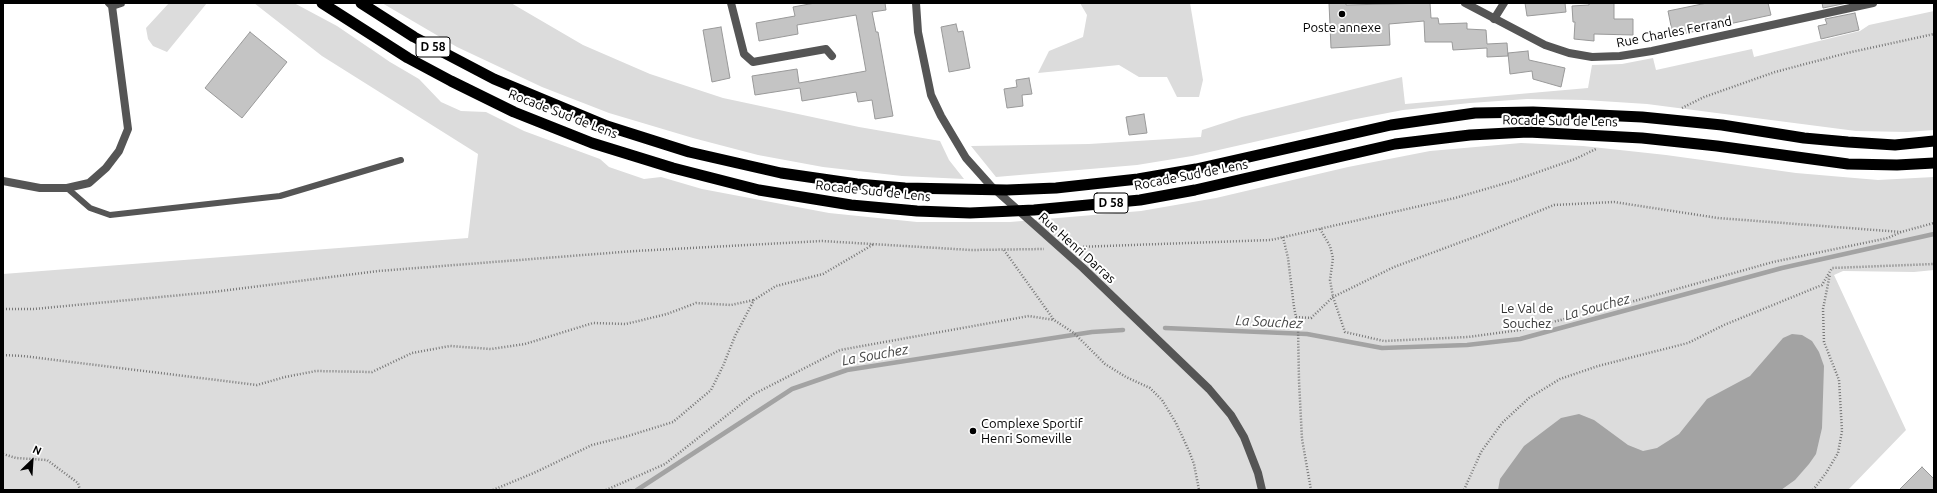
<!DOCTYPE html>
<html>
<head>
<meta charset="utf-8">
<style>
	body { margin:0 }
	#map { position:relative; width:1937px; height:493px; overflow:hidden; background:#fff; font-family:Ubuntu,sans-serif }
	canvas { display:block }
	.frame { position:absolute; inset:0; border:4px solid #000; pointer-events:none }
	.north { position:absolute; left:12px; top:441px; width:40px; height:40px; -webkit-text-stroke:3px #fff; paint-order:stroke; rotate:25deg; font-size:11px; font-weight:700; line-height:16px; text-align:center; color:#000 }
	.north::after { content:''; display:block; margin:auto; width:14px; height:18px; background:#000; clip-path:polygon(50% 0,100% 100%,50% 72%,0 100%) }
</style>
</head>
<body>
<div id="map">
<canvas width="1937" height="493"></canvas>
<div class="frame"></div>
<div class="north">N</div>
</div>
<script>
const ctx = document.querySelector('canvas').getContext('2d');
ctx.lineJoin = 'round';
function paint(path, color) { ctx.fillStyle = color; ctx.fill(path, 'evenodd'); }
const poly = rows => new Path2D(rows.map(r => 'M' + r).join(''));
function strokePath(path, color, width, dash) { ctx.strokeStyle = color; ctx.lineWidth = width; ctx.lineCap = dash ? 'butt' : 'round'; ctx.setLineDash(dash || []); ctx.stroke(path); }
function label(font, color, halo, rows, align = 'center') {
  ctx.font = font + ' Ubuntu,sans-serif'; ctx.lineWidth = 4; ctx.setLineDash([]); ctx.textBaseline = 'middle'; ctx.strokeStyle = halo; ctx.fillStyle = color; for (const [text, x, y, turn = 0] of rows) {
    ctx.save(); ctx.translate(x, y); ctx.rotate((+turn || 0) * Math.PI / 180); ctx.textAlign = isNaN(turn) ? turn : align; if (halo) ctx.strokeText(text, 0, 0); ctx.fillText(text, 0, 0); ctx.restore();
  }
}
paint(poly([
	[169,3,207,3,167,52,153,46,148,39,146,28],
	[254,3,294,3,337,26,390,62,419,79,441,102,461,111,486,112,524,131,600,159,609,167,644,179,661,177,702,189,829,213,917,222,1010,222,1141,211,1216,198,1348,167,1430,151,1521,143,1583,146,1666,155,1796,173,1878,180,1934,177,1934,270,1914,272,1843,271,1834,275,1906,430,1848,490,3,490,3,274,468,238,478,154,322,56],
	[382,3,511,3,583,45,650,74,723,98,859,127,940,141,949,160,964,179,902,176,823,167,758,155,693,138,609,113,542,87,457,47],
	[1080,3,1190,3,1203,80,1199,97,1177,97,1167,77,1139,77,1119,65,1038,73,1049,51,1083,37,1087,15],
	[1934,11,1934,130,1907,132,1856,131,1647,104,1585,100,1527,99,1470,103,1403,110,1351,120,1192,156,1137,165,996,177,971,146,1089,144,1201,137,1202,130,1242,117,1402,77,1405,104,1588,88,1592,65,1622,64,1653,58,1656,70,1752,49,1754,57,1860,31,1869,25]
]), '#dcdcdc');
paint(poly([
	[1792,334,1802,335,1812,341,1819,352,1824,366,1822,428,1816,454,1809,464,1795,480,1781,490,1498,490,1500,479,1524,446,1561,418,1579,414,1594,420,1628,445,1643,451,1657,448,1679,434,1707,399,1750,376,1783,338]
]), '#a3a3a3');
strokePath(poly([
	[1165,328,1307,334,1382,348,1467,345,1520,339,1782,268,1934,234],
	[637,490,792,389,847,370,1092,332,1123,330]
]), '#a3a3a3', 4.5);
const building = poly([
	[815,3,885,3,886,10,872,12,876,32,878,32,893,116,875,119,872,100,858,102,856,92,802,101,800,88,755,95,752,76,797,69,799,83,866,71,856,15,797,25,798,34,759,41,756,23,795,16,793,7,815,3],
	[1329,3,1346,3,1346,5,1430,3,1431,18,1438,18,1439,24,1467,23,1467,29,1486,30,1487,44,1507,43,1508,56,1487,57,1487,48,1453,50,1452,42,1425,42,1424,21,1389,24,1390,45,1331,48,1329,3],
	[1525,3,1565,3,1566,12,1527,16,1525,3],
	[1589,3,1614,3,1614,19,1633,19,1633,35,1594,34,1594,41,1574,39,1575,22,1573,22,1572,6,1589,5,1589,3],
	[1707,3,1768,3,1771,15,1673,36,1668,11,1707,3],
	[1822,3,1847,3,1823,8,1822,3],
	[1855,13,1859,30,1821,39,1818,26,1827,24,1825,19,1855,13],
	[956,24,958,32,963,31,970,68,949,72,941,27,956,24],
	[721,27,730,78,712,82,703,30,721,27],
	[250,32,287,62,242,118,205,88,250,32],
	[1528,51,1529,60,1565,68,1561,87,1533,79,1532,71,1510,74,1508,53,1528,51],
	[1029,78,1032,94,1022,95,1023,106,1007,108,1004,89,1017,87,1016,80,1029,78],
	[1144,114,1147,133,1129,135,1126,117,1144,114],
	[1922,467,1934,479,1934,490,1899,490,1922,467]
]);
paint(building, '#c4c4c4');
strokePath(building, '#999', 1);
strokePath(poly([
	[1682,108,1704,97,1775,72,1847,53,1934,34],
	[1320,229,1330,246,1333,258,1330,280,1333,297,1345,332,1384,341,1468,337,1520,330,1613,307,1773,262,1888,238,1901,232],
	[1283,237,1288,258,1294,307,1298,327,1299,381,1302,439,1311,490],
	[1077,247,1271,240,1455,198,1513,181,1575,159,1596,149],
	[1004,250,1054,320,1074,333,1105,364,1126,377,1150,388,1162,400,1176,423,1189,451,1194,464,1199,490],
	[3,309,34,309,213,292,378,271,635,251,822,241,971,250,1044,249],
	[1296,317,1311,318,1333,297,1394,267,1480,235,1554,205,1614,202,1718,218,1901,232,1934,223],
	[3,355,23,356,257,385,285,377,316,371,372,372,412,353,450,346,491,349,525,344,593,323,626,324,667,314,696,303,731,305,754,300],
	[3,454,16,458,47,460,78,483,80,490],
	[493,490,536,472,592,445,628,436,673,422,711,390,723,366,735,336,754,300,776,286,823,274,874,244],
	[606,490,665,464,754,394,840,350,1029,316,1054,320],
	[1464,490,1481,452,1502,423,1529,398,1560,379,1598,366,1688,343,1724,325,1822,285,1832,268,1934,264],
	[1813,490,1826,473,1838,453,1842,431,1839,380,1824,342,1823,309,1830,274]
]), '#777', 2.5, [1, 2]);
strokePath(poly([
	[67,188,90,208,110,215,280,196,401,160]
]), '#555', 6);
strokePath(poly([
	[731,3,744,54,753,62,826,49,832,56],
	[112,6,121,3],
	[1494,19,1504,3],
	[3,181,40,188,67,188,89,183,106,168,119,151,128,129,112,6,109,3]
]), '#555', 8);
strokePath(poly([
	[916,3,918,32,931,95,941,116,966,158,991,186,1083,268,1209,389,1231,415,1244,437,1258,473,1262,490],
	[1465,3,1545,45,1569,53,1592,57,1620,56,1652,51,1873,3]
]), '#555', 8);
strokePath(poly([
	[322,3,408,58,451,81,514,112,592,143,673,168,759,190,851,205,917,211,970,213,1034,210,1088,205,1140,200,1195,190,1395,144,1470,135,1528,132,1642,138,1717,146,1848,164,1897,165,1934,163],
	[361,3,414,37,494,79,607,126,689,152,781,173,857,184,905,188,1007,190,1056,188,1138,179,1196,169,1391,125,1475,113,1533,112,1642,117,1722,125,1804,138,1848,142,1895,145,1934,141]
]), '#000', 11);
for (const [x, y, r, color] of [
	[1342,14,4,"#000"],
	[973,431,4,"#000"]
]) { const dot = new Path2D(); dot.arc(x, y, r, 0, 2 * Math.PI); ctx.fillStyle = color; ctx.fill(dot); strokePath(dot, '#fff', 1.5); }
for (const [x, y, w] of [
	[433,47,34],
	[1111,203,34]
]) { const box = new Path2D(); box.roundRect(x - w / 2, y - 10, w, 20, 3); ctx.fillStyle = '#fff'; ctx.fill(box); strokePath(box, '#000', 1); }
label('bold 12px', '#000', null, [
	["D 58",433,47],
	["D 58",1111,203]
]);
label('13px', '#000', '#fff', [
	["Poste annexe",1342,28],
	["Complexe Sportif",981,424,"left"],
	["Henri Someville",981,439,"left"]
]);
label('13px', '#000', '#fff', [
	["Rue Charles Ferrand",1674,32,-11],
	["Rocade Sud de Lens",563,114,21],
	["Rocade Sud de Lens",1560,121,1],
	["Rocade Sud de Lens",1191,175,-11],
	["Rocade Sud de Lens",873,191,6],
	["Rue Henri Darras",1077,248,42]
]);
label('13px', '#333', '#fff', [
	["Le Val de",1527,309],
	["Souchez",1527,324]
]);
label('italic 14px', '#444', '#fff', [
	["La Souchez",1597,307,-15],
	["La Souchez",1269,322,3],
	["La Souchez",875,355,-10]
]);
</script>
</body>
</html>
